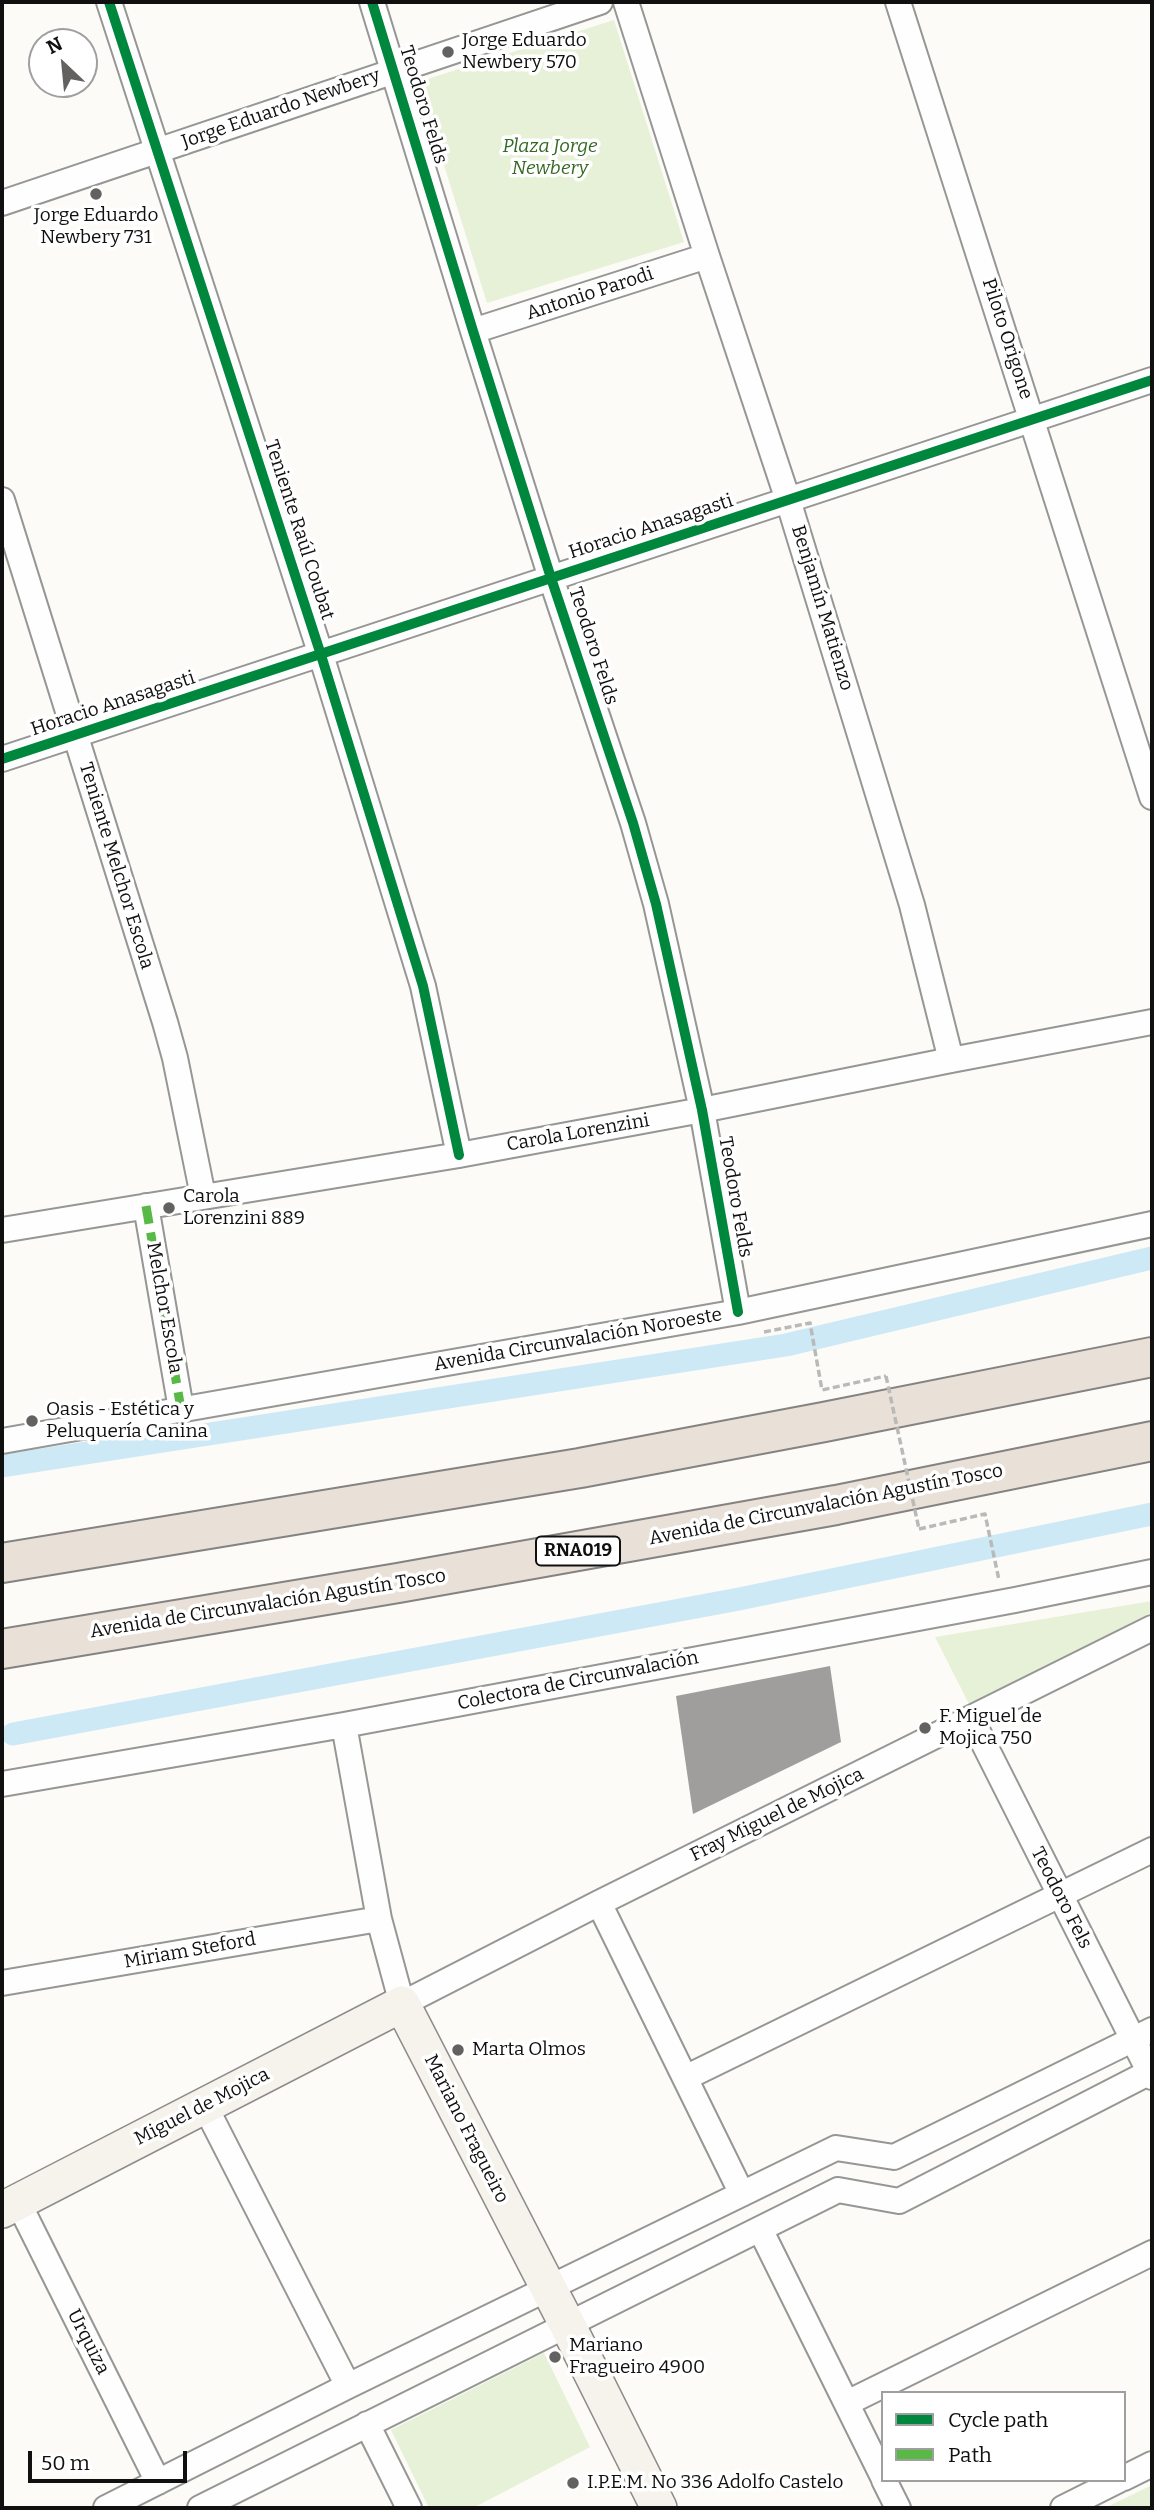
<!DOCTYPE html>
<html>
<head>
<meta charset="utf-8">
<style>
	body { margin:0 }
	#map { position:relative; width:1154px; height:2510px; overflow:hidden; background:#fcfbf7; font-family:Bitter,serif }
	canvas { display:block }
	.frame { position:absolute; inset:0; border:4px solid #101010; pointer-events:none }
	.legend { position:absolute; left:881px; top:2391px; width:245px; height:91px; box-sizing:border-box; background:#fff; border:2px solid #9f9f9f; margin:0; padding:9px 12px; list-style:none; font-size:21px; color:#101010 }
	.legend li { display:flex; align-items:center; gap:14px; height:35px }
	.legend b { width:35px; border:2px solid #9f9f9f }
	.north { position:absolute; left:28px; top:28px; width:70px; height:70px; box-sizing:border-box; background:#fff; border:2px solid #9f9f9f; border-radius:50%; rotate:334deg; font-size:19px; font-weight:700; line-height:28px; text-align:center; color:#101010 }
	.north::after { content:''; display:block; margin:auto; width:24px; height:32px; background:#636261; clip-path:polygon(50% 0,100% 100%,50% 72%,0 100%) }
	.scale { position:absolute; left:28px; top:2451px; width:159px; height:32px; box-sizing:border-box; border:4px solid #101010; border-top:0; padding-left:9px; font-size:21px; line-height:24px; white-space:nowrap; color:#101010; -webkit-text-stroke:5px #fff; paint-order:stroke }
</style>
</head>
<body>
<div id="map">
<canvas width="1154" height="2510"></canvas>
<div class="frame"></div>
<ul class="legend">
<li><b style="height:9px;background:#00873e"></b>Cycle path</li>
<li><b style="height:9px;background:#58b947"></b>Path</li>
</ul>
<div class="north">N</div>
<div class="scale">50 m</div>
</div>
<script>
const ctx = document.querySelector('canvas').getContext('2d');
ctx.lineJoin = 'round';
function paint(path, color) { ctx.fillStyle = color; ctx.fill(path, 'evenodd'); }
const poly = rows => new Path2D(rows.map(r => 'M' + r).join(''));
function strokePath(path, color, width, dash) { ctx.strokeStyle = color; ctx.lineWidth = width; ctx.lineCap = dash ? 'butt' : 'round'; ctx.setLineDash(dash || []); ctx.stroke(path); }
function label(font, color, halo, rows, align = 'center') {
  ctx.font = font + ' Bitter,serif'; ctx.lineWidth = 7; ctx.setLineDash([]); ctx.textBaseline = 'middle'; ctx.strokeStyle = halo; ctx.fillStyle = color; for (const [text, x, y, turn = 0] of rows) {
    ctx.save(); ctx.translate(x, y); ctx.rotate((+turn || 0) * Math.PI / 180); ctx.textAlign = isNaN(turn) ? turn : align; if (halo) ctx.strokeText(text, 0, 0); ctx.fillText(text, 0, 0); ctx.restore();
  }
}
paint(poly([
	[614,20,684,242,487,303,418,82],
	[1152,1601,1152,1612,970,1706,935,1637],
	[544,2353,590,2447,473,2508,429,2508,391,2430],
	[1152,2485,1152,2508,1105,2508]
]), '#e7f1d7');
strokePath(poly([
	[2,1466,786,1345,1152,1258],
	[13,1734,739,1599,1152,1514]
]), '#cee9f6', 23);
paint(poly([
	[830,1666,841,1742,693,1814,676,1696]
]), '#a09e9c');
const street = poly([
	[109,2,321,655,423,986,459,1155],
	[372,2,473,331,551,578,633,823,656,904,702,1110,738,1312],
	[626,2,707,256,788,500,912,905,951,1060],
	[898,2,1152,797],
	[2,203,600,2],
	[473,331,707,256],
	[2,500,165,1022,175,1058,203,1196],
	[2,759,1152,380],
	[146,1206,181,1409],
	[2,1230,459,1155,702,1110,951,1060,1152,1022],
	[2,1441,738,1312,1152,1224],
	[971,1718,1152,2077],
	[344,1725,379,1919,402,2004,599,1903,1152,1628],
	[2,1784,344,1725,1015,1600,1152,1572],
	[599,1903,742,2194],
	[2,1983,379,1919],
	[685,2078,1152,1850],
	[205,2106,348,2386],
	[18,2202,158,2482],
	[760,2229,883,2477],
	[847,2403,1152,2253],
	[367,2424,409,2508],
	[1124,2478,1152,2464],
	[884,2480,898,2508],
	[106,2508,348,2386,836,2148,894,2157,1152,2030],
	[200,2508,838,2190,899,2201,1152,2071],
	[1063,2508,1119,2480]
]);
const secondary = poly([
	[2,2210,402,2004,567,2324,659,2508]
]);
const highway = poly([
	[2,1563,580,1468,824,1422,1152,1357],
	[2,1649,398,1583,836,1505,1152,1441]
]);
strokePath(street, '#969694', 28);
strokePath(secondary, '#8d8c8b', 38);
strokePath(highway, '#848381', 42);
strokePath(poly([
	[764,1332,810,1323,822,1390,886,1376],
	[919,1529,985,1514,999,1580]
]), '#b9b9b8', 3.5, [7, 3.5]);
strokePath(street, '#fffefe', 24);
strokePath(secondary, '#f5f3ec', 35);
strokePath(highway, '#e9e0d8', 38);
strokePath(poly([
	[886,1376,919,1529]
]), '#b9b9b8', 3.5, [7, 3.5]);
strokePath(poly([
	[146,1206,181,1409]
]), '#58b947', 9, [18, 9]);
strokePath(poly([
	[109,2,321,655,423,986,459,1155],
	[372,2,473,331,551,578,633,823,656,904,702,1110,738,1312],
	[2,759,1152,380]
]), '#00873e', 10);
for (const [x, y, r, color] of [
	[448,52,7,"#636261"],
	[96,194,7,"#636261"],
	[169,1208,7,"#636261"],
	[32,1421,7,"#636261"],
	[925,1728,7,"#636261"],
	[458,2050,7,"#636261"],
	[555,2357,7,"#636261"],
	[573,2483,7,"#636261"]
]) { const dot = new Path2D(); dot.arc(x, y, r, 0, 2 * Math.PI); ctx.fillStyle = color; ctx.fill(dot); strokePath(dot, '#fff', 2.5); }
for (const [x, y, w] of [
	[578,1551,84]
]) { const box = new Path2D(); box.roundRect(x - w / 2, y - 14.5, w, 29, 5); ctx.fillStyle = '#fff'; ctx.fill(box); strokePath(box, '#101010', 2); }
label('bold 18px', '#101010', null, [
	["RNA019",578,1551]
]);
label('19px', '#101010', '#fff', [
	["Jorge Eduardo",462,41],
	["Newbery 570",462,63],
	["Jorge Eduardo",96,216,"center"],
	["Newbery 731",96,238,"center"],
	["Carola",183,1197],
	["Lorenzini 889",183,1219],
	["Oasis - Estética y",46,1410],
	["Peluquería Canina",46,1432],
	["F. Miguel de",939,1717],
	["Mojica 750",939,1739],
	["Marta Olmos",472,2050],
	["Mariano",569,2346],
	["Fragueiro 4900",569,2368],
	["I.P.E.M. No 336 Adolfo Castelo",587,2483]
], 'left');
label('19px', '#101010', '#fff', [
	["Teodoro Felds",423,105,73],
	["Jorge Eduardo Newbery",281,109,-19],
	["Antonio Parodi",590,294,-18],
	["Piloto Origone",1007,339,72],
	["Horacio Anasagasti",651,527,-18],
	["Teniente Raúl Coubat",299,530,72],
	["Benjamín Matienzo",822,608,73],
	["Teodoro Felds",593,646,72],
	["Horacio Anasagasti",113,704,-18],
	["Teniente Melchor Escola",116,866,73],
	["Carola Lorenzini",578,1133,-10],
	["Teodoro Felds",735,1197,80],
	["Melchor Escola",164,1308,80],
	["Avenida Circunvalación Noroeste",578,1340,-10],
	["Avenida de Circunvalación Agustín Tosco",826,1505,-11],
	["Avenida de Circunvalación Agustín Tosco",268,1604,-9],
	["Colectora de Circunvalación",578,1681,-11],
	["Fray Miguel de Mojica",777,1815,-26],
	["Teodoro Fels",1061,1898,63],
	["Miriam Steford",190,1951,-10],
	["Miguel de Mojica",202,2107,-27],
	["Mariano Fragueiro",466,2129,63],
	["Urquiza",88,2342,63]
]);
label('italic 19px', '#326821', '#fff', [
	["Plaza Jorge",550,147],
	["Newbery",550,169]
]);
</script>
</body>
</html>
